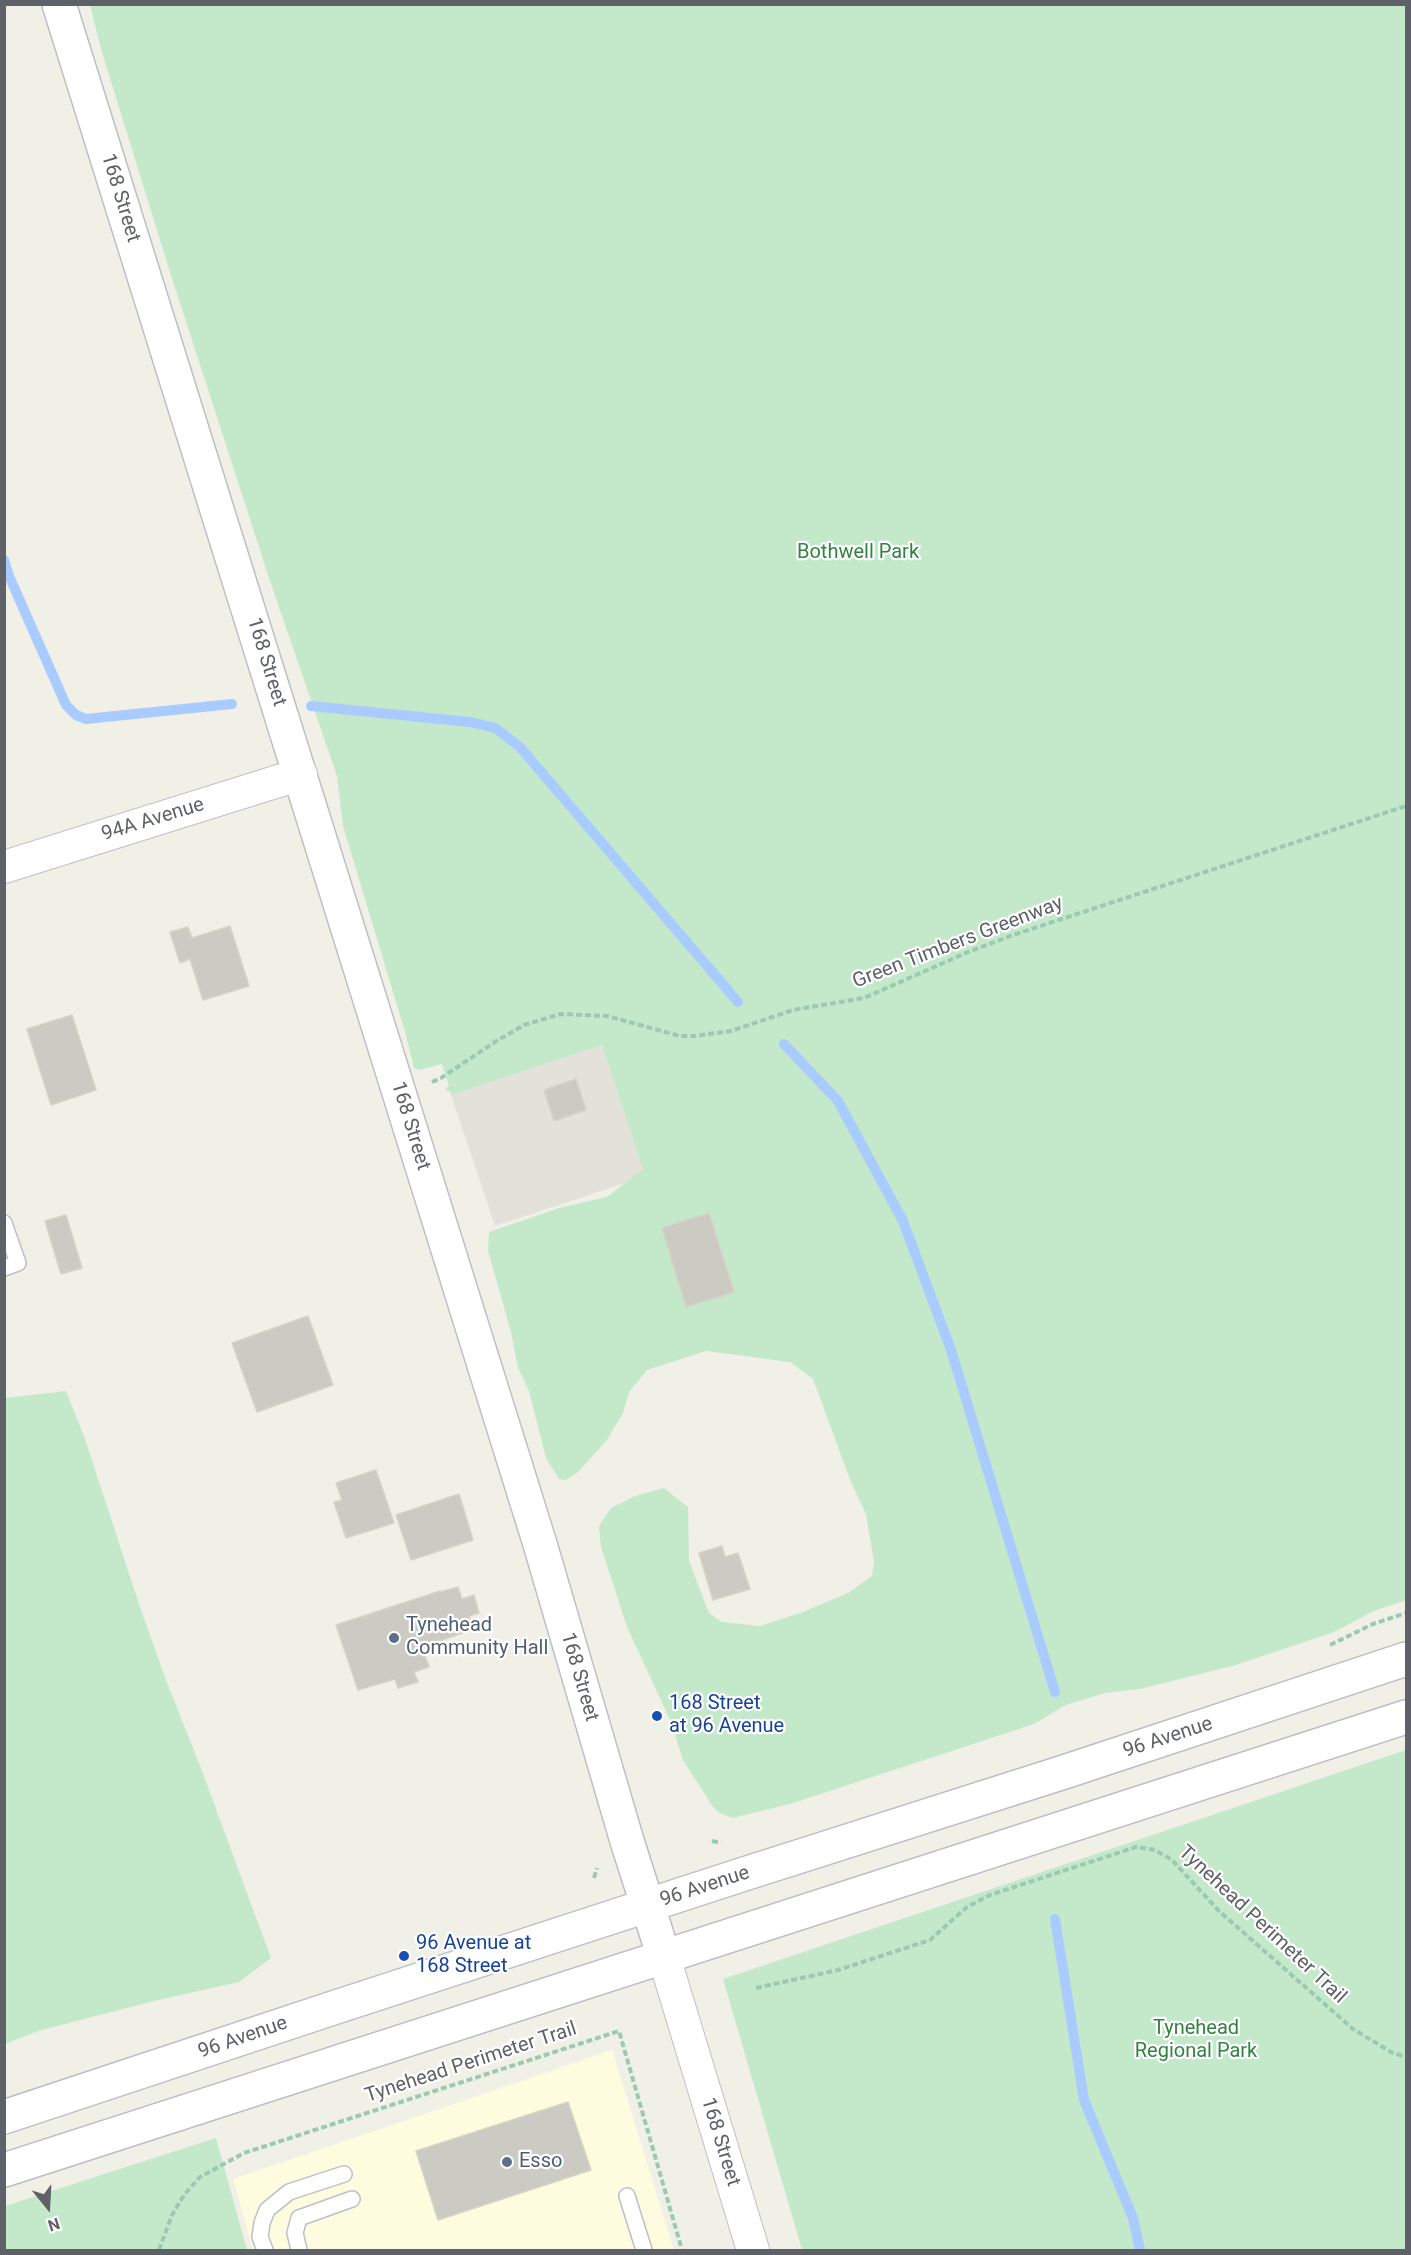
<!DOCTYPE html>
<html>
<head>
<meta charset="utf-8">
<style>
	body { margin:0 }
	#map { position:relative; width:1411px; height:2255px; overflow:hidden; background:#f1f0e7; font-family:Roboto,sans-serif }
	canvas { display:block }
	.frame { position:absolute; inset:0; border:6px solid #5e6168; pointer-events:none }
	.north { position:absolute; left:18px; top:2177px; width:60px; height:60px; -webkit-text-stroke:4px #fff; paint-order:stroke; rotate:162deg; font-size:16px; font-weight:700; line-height:24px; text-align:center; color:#5e6168 }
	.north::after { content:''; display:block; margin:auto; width:21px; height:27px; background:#5e6168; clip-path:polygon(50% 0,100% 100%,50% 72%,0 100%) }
</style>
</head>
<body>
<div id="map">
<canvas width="1411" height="2255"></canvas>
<div class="frame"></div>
<div class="north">N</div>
</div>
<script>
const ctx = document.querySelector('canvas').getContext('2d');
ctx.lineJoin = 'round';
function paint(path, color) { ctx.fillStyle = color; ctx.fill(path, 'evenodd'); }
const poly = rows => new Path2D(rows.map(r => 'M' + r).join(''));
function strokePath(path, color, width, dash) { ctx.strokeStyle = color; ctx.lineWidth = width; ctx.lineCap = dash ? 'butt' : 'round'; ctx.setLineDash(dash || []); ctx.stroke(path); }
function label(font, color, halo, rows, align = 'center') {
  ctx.font = font + ' Roboto,sans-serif'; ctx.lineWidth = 4.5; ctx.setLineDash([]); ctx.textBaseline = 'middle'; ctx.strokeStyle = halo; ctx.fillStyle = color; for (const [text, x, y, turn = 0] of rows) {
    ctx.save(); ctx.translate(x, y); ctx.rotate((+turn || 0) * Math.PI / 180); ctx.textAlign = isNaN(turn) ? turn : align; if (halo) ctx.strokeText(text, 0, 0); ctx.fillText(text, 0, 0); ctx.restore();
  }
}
paint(poly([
	[612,2050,674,2250,253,2250,233,2179]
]), '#fefcde');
paint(poly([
	[602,1045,646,1176,495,1226,451,1095]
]), '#e2e2db');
paint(poly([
	[90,5,1406,5,1406,1600,1374,1611,1334,1632,1236,1665,1140,1689,1105,1693,1066,1705,1034,1724,790,1804,733,1818,719,1813,711,1804,683,1760,671,1722,627,1627,601,1547,599,1526,611,1508,635,1496,664,1488,688,1507,689,1561,709,1613,722,1622,760,1626,803,1612,848,1593,872,1576,874,1562,866,1514,851,1482,813,1379,790,1362,706,1351,647,1370,629,1392,623,1413,607,1440,578,1472,566,1480,559,1479,546,1458,529,1391,518,1368,511,1332,488,1251,489,1232,559,1208,607,1197,643,1169,602,1045,451,1095,450,1091,447,1091,446,1088,449,1086,442,1064,419,1070,414,1068,405,1032,343,826,337,776,270,581,169,269,101,49],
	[66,1391,85,1439,139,1604,166,1680,199,1763,271,1958,239,1982,154,2001,38,2031,5,2044,5,1398],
	[1406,1750,1406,2250,802,2250,723,1979],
	[216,2138,247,2250,5,2250,5,2206]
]), '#c4e8ca');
strokePath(poly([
	[4,560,9,576,66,705,76,715,86,719,232,704],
	[311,706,470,722,495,728,519,746,738,1002],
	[784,1044,838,1101,903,1221,951,1350,1055,1692],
	[1055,1919,1084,2100,1133,2218,1140,2250]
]), '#a9cbff', 10);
const building = poly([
	[230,926,249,986,203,1000,190,959,180,963,170,932,188,927,192,938,230,926],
	[72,1015,96,1090,51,1105,27,1029,72,1015],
	[576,1079,586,1110,554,1121,544,1090,576,1079],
	[709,1213,734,1292,686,1307,662,1228,709,1213],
	[66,1215,82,1268,61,1274,45,1221,66,1215],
	[308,1316,333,1385,257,1412,232,1343,308,1316],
	[376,1470,394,1523,346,1538,334,1502,342,1500,336,1483,376,1470],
	[459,1494,473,1540,411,1560,396,1515,459,1494],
	[722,1546,725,1557,738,1553,750,1589,713,1600,699,1553,722,1546],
	[458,1587,462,1599,474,1595,479,1613,469,1616,474,1629,422,1647,429,1667,414,1672,418,1682,398,1688,395,1679,358,1690,336,1625,440,1591,440,1592,458,1587],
	[568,2102,591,2170,438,2220,416,2151,568,2102]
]);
paint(building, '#cccbc3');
strokePath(building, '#d6d3c5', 1.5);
const service = poly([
	[4,1223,18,1263,4,1268],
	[627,2196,644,2250],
	[265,2250,260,2237,262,2223,267,2210,289,2192,344,2174],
	[299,2250,295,2233,299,2218,352,2199]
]);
const minor = poly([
	[4,867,301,774],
	[664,1957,753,2250]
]);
const secondary = poly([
	[59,4,540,1544,627,1841,664,1957],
	[4,2117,336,2007,741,1875,1064,1772,1406,1659],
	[4,2170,1406,1717]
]);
strokePath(service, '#bebfc6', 18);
strokePath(minor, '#bebfc6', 34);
strokePath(secondary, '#bcbec5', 36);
strokePath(poly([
	[432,1082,441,1078,498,1040,524,1025,561,1014,607,1016,680,1036,695,1036,731,1031,793,1010,864,998,968,952,1013,935,1406,806],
	[1330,1645,1373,1624,1406,1613],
	[712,1841,721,1843],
	[594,1878,597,1868],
	[756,1988,838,1970,930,1940,967,1907,990,1895,1136,1847,1155,1850,1172,1860,1219,1911,1353,2029,1391,2052,1406,2057],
	[159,2250,172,2215,184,2195,200,2177,244,2153,619,2031,682,2250]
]), '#9cc9b1', 4, [6, 3]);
strokePath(service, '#fff', 15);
strokePath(minor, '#fff', 32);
strokePath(secondary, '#fff', 33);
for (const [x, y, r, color] of [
	[394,1638,6,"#5c6f8a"],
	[657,1716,6,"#1a4fb4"],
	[404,1956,6,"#1a4fb4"],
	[507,2162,6,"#5c6f8a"]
]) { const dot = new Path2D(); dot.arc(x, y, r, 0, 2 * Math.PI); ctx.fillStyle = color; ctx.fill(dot); strokePath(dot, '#fff', 2); }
label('20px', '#5e6168', '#fff', [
	["168 Street",120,198,73],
	["168 Street",266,662,73],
	["94A Avenue",153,820,-17],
	["Green Timbers Greenway",958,943,-21],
	["168 Street",410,1126,73],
	["168 Street",579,1677,74],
	["96 Avenue",1168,1738,-18],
	["96 Avenue",705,1887,-18],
	["Tynehead Perimeter Trail",1262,1925,43],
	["96 Avenue",243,2038,-19],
	["Tynehead Perimeter Trail",471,2063,-18],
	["168 Street",720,2142,73]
]);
label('20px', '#328243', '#fff', [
	["Bothwell Park",858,553],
	["Tynehead",1196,2029],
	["Regional Park",1196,2052]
]);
label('20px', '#4e5e75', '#fff', [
	["Tynehead",406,1626],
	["Community Hall",406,1649],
	["Esso",519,2162]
], 'left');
label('20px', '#164399', '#fff', [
	["168 Street",669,1704],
	["at 96 Avenue",669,1727],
	["96 Avenue at",416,1944],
	["168 Street",416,1967]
], 'left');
</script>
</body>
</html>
